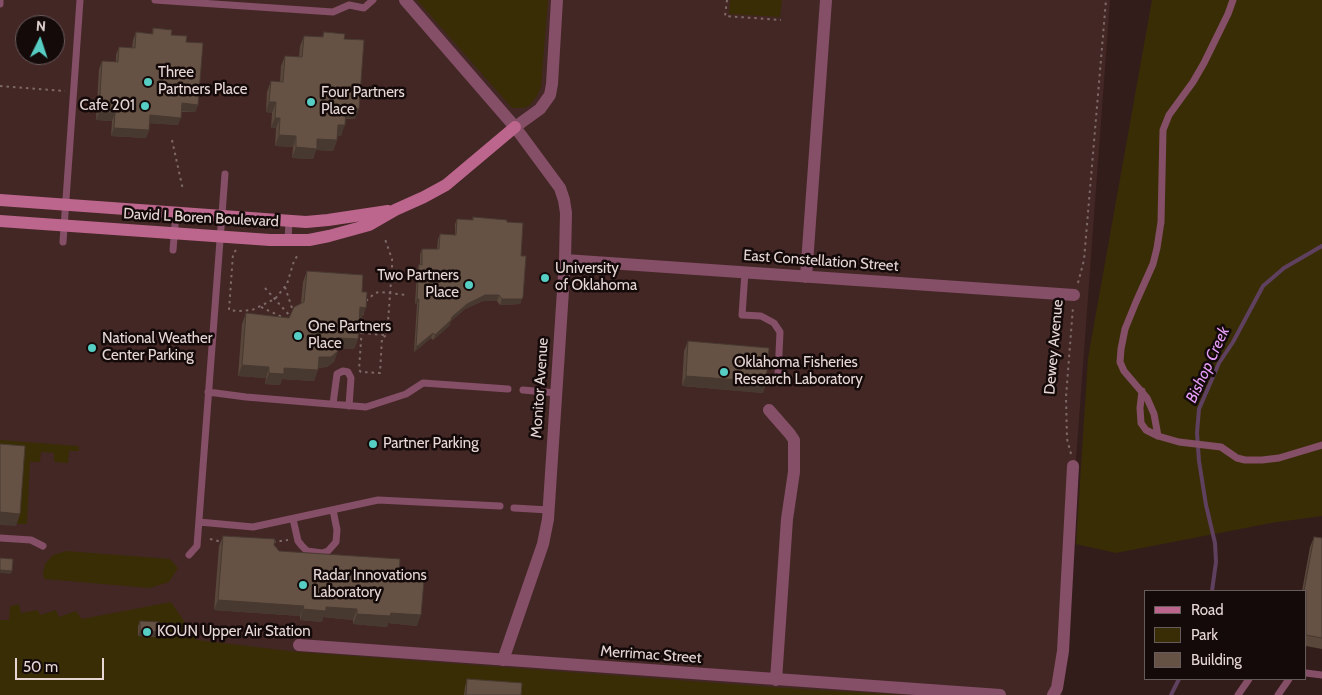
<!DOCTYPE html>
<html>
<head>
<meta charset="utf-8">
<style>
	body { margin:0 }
	#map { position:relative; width:1322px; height:695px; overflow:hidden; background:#331d1b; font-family:Cabin,sans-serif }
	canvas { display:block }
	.legend { position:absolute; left:1144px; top:590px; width:162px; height:90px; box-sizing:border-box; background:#140a09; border:1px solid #685c5b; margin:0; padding:6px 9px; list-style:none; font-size:15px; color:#e6d7d5 }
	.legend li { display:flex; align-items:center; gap:10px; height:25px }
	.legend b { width:25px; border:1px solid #685c5b }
	.north { position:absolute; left:15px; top:15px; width:50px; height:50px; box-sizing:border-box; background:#140a09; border:1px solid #685c5b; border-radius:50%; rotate:4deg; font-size:14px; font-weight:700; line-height:20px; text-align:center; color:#e6d7d5 }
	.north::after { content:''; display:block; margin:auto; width:18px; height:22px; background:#56cec3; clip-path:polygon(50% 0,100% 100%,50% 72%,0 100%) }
	.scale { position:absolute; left:15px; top:658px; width:89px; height:22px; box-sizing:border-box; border:2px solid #e6d7d5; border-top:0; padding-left:6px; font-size:15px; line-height:18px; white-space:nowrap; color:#e6d7d5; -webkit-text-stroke:4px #140a09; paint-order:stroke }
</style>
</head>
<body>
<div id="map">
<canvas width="1322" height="695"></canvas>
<ul class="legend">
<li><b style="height:6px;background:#bc668d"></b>Road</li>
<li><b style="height:14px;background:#392d06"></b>Park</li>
<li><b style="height:14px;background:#665244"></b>Building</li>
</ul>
<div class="north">N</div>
<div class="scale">50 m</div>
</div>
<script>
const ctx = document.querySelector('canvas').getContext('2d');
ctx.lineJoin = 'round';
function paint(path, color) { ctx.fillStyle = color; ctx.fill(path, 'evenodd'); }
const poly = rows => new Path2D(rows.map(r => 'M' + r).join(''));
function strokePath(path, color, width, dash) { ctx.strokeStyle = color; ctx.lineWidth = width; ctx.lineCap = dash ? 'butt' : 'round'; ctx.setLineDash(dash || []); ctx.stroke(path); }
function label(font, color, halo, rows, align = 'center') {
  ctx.font = font + ' Cabin,sans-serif'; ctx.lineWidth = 5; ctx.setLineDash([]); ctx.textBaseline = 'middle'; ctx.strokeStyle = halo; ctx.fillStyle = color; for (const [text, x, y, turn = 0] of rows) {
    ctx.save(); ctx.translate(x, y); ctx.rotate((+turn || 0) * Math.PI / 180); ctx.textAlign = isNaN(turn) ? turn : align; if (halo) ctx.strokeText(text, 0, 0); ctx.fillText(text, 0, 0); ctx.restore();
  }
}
paint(poly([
	[0,0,1110,0,1073,500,1062,695,0,695],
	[25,25,55,25,55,55,25,55]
]), '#432725');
paint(poly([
	[417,0,548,0,541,87,537,96,530,105,524,108,512,108],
	[730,0,782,0,780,17,729,14],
	[1152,0,1322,0,1322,516,1271,523,1116,553,1076,544,1088,358],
	[0,440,79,446,79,451,69,451,68,463,54,462,54,453,41,452,40,462,30,462,27,524,16,524,0,457],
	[66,551,170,559,178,568,169,582,150,588,44,579,43,573,45,564,53,555],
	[171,602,197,640,298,652,783,688,906,695,0,695,0,620,9,620,10,606,19,604,21,613,38,610,40,615,56,610,59,617,76,611,82,619]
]), '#392d06');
strokePath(poly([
	[1212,591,1216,562,1215,543,1206,505,1199,461,1197,433,1199,409,1219,363,1233,342,1263,286,1284,268,1322,246],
	[1171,695,1179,679]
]), '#5f405f', 4);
strokePath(poly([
	[727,0,725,16,781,20],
	[55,35,68,36],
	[0,86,65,91],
	[172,140,183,190],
	[236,250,233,254,229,310,238,311,252,310,275,299,287,284,294,261,299,253],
	[1078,283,1084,260,1106,0],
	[285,287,293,311],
	[265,288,290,316],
	[366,301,375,293,380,292,407,295],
	[261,307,284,318],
	[363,312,359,370,361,372,380,373,382,338,387,335,392,268,392,259,385,239],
	[362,333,384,335],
	[1071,454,1067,439,1066,397,1073,307],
	[210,539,222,542],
	[273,542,288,540]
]), '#7d6a68', 2, [2.5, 4]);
strokePath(poly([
	[155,0,333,12,349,5,364,8,373,0],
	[1233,0,1228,14,1204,63,1193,82,1169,115,1163,130,1161,222,1157,248,1153,264,1136,302,1125,329,1121,349,1120,362,1124,371,1147,398,1154,414,1158,436,1179,442,1221,447,1237,458,1245,460,1262,460,1279,458,1322,445],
	[0,4,0,0],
	[288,240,289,221],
	[63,242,80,0],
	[173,250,176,213],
	[745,272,742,315,761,316,774,323,780,332,778,375],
	[523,390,556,393],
	[1142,391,1140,408,1141,423,1146,430,1158,436],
	[208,392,246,397,366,407,406,394,423,383,508,389],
	[333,404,337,374,343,371,348,372,351,378,349,406],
	[514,508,549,510],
	[293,519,298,541,302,546,307,551,322,553,328,551,336,542,337,530,333,510],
	[199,522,253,527,378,500,500,506],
	[0,538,31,540,43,546],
	[189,555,197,546,225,174],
	[1306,673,1322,675],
	[1238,695,1249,679],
	[1278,695,1289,679]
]), '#854f67', 7);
strokePath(poly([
	[405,0,515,127],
	[565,260,1074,295],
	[806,277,826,0],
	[769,410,790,434,794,440,794,472,787,519,776,680],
	[299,645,1000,695],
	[503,660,543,544,548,519,565,260,566,213,564,200,560,188,515,127,540,109,550,95,552,84,557,0],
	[1053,695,1057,688,1063,651,1073,466]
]), '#854f67', 12);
strokePath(poly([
	[0,200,306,222,328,220,388,211],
	[0,221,270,240,309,240,329,236,369,225,395,210,424,197,446,185,515,127]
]), '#bc668d', 12);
paint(poly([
	[153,28,171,35,186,42,198,105,195,112,181,112,178,125,149,123,149,130,146,138,111,136,112,121,96,120,99,69,102,61,116,62,116,55,119,47,132,48,133,40,136,32,152,34],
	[324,32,344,39,355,119,345,119,341,136,337,135,337,140,333,151,316,150,313,159,292,158,293,147,275,146,276,128,271,128,272,113,266,112,267,92,271,81,280,82,281,66,285,56,299,57,300,46,304,36,322,37],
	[473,217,507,222,521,256,521,302,520,304,500,305,497,301,483,301,465,309,451,321,449,326,433,340,431,338,414,352,417,304,415,304,417,270,419,264,420,264,420,254,422,249,437,249,438,239,440,234,455,235,455,224,457,219,472,220],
	[307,271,362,292,362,318,359,318,358,339,354,349,338,348,334,362,327,367,318,368,314,381,282,379,280,385,265,384,266,378,238,376,242,324,246,313,289,318,301,303,303,282],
	[688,341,766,382,763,393,682,386,684,351],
	[223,536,274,545,279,551,399,578,417,626,388,623,387,627,353,624,353,620,323,617,322,622,300,620,300,616,214,610,219,546],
	[1314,537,1322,538,1322,649,1306,646,1306,591,1302,591,1310,547],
	[140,621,156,637,138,636,138,626],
	[467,679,521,695,464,695,465,687]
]), '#58473a');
paint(poly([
	[269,102,276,102,272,113,266,112],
	[182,103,198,105,195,112,179,111],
	[346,108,359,109,355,119,342,118],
	[99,112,115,113,112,121,96,120],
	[150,115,181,118,178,125,147,123],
	[275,118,280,118,276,128,271,128],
	[338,125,345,125,341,136,334,135],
	[114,128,149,130,146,138,111,136],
	[279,135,296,136,293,147,275,146],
	[317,139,337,140,333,151,316,150,313,159,292,158,296,147],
	[485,295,499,295,497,301,483,301,465,309,451,321,449,326,433,340,435,335,452,317,467,304],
	[523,297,520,304,500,305,502,299],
	[417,299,419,299,417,304,415,304],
	[360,307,366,308,362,318,356,317],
	[433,333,431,338,414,352,416,347],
	[340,338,358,339,354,349,336,348],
	[338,351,334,362,327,367,315,368,319,357],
	[242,365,269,367,266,378,238,376],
	[284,368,318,370,314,381,282,379,280,385,265,384,269,373],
	[686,376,766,382,763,393,682,386],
	[0,512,20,514,16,526,0,525],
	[0,570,12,571,11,574,0,573],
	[218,600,304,606,300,616,214,610],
	[326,607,357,609,353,620,323,617,322,622,300,620,303,609],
	[391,613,421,615,417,626,388,623,387,627,353,624,357,614],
	[140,631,158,632,156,637,138,636]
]), '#473930');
const building = poly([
	[153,28,172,30,171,35,187,36,186,42,203,43,198,105,182,103,181,118,150,115,149,130,114,128,115,113,99,112,102,61,118,62,119,47,135,48,136,32,153,34,153,28],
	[324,32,345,34,344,39,364,40,359,109,346,108,345,125,338,125,337,140,317,139,317,149,296,147,296,136,279,135,280,118,275,118,276,102,269,102,271,81,283,82,285,56,302,57,304,36,323,37,324,32],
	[473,217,507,220,507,222,523,223,521,256,526,256,523,297,522,299,502,299,499,295,485,295,467,304,452,317,451,320,435,335,433,333,416,347,419,299,417,299,419,264,422,265,422,249,439,249,440,234,456,235,457,219,473,220,473,217],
	[307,271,363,275,362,292,367,292,366,308,360,307,358,339,340,338,338,351,331,357,319,357,318,370,284,368,284,374,269,373,269,367,242,365,246,313,289,318,294,307,304,302,307,271],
	[688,341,769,348,766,382,686,376,688,341],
	[0,444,25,446,20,514,0,512,0,444],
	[223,536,275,539,274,545,279,551,400,559,399,578,424,580,421,615,391,613,390,616,357,614,357,609,326,607,326,611,303,609,304,606,218,600,223,536],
	[1314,537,1322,538,1322,638,1306,635,1306,591,1304,591,1314,537],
	[0,558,13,559,12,571,0,570,0,558],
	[140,621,159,622,158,632,140,631,140,621],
	[467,679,522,683,521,695,466,695,467,679]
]);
paint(building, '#665244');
strokePath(building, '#473930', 1);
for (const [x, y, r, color] of [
	[148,82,5,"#56cec3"],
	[311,102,5,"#56cec3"],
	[145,106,5,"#56cec3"],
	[545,278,5,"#56cec3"],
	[469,285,5,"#56cec3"],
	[298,336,5,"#56cec3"],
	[92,348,5,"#56cec3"],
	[724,372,5,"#56cec3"],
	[373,444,5,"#56cec3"],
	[303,585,5,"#56cec3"],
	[147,632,5,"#56cec3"]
]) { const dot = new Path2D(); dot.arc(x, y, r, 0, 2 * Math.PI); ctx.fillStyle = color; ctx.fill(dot); strokePath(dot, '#140a09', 2); }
label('15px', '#e6d7d5', '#140a09', [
	["Three",158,73],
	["Partners Place",158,90],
	["Four Partners",321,93],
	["Place",321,110],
	["Cafe 201",135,106,"right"],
	["University",555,269],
	["of Oklahoma",555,286],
	["Two Partners",459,276,"right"],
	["Place",459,293,"right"],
	["One Partners",308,327],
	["Place",308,344],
	["National Weather",102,339],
	["Center Parking",102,356],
	["Oklahoma Fisheries",734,363],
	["Research Laboratory",734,380],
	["Partner Parking",383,444],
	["Radar Innovations",313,576],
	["Laboratory",313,593],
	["KOUN Upper Air Station",157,632]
], 'left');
label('15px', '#e6d7d5', '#140a09', [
	["David L Boren Boulevard",201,218,3],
	["East Constellation Street",821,261,4],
	["Dewey Avenue",1054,347,-85],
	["Monitor Avenue",540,388,-86],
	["Merrimac Street",651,655,4]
]);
label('italic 16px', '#e79ef8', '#140a09', [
	["Bishop Creek",1208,365,-65]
]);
</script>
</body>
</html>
